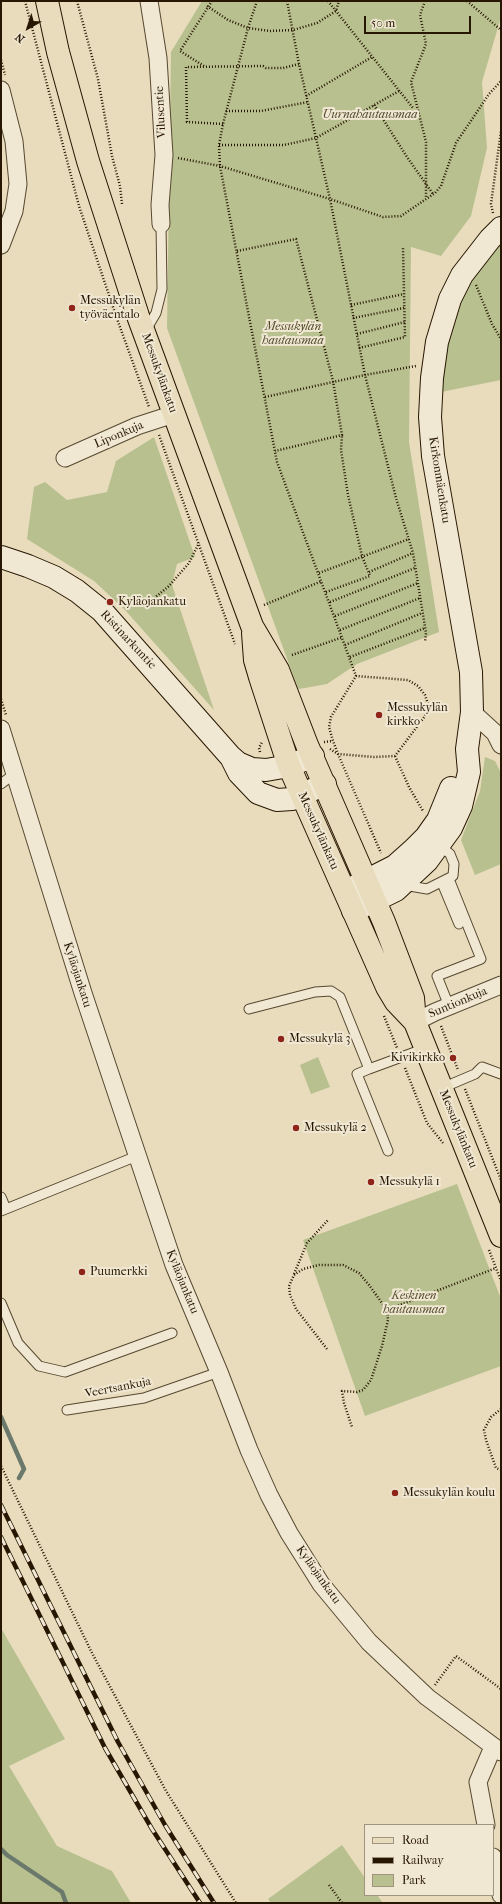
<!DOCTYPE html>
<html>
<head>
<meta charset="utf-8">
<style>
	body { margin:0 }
	#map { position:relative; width:502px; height:1904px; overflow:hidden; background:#e8dcbc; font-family:"IM FELL French Canon",serif }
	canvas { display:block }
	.frame { position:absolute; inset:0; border:2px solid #271601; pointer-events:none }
	.legend { position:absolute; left:364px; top:1824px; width:130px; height:72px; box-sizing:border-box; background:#f0e8d3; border:1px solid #a0947f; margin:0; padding:5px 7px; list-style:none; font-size:12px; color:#271601 }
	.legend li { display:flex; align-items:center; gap:8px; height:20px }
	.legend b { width:20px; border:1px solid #a0947f }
	.north { position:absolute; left:8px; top:8px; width:40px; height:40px; -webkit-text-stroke:3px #f0e8d3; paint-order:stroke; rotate:219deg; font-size:11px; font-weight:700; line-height:16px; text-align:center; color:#271601 }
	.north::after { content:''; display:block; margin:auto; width:14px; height:18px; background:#271601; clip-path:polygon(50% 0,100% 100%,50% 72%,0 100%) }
	.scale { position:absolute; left:364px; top:16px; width:107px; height:18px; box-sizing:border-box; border:2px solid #271601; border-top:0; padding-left:5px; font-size:12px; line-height:14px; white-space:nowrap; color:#271601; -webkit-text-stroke:3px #f0e8d3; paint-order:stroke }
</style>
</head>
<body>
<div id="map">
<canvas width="502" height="1904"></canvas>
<div class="frame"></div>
<ul class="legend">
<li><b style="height:5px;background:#e8dcbc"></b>Road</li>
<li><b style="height:5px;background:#271601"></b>Railway</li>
<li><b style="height:11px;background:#b8c08f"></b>Park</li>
</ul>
<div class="north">N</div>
<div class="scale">50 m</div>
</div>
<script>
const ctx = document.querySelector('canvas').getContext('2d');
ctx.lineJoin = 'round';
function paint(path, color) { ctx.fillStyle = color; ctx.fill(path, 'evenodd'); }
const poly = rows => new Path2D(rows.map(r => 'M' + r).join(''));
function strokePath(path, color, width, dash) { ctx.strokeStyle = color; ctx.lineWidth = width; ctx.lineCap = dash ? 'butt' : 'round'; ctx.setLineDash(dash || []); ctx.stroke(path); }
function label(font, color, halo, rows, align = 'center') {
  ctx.font = font + ' "IM FELL French Canon",serif'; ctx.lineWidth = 4; ctx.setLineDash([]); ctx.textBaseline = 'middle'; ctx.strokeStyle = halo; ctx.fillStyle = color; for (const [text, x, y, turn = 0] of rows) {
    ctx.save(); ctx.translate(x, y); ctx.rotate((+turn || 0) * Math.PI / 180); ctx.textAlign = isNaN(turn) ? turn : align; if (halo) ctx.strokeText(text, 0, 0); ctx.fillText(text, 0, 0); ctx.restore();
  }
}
paint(poly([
	[202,1,501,1,501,17,482,82,487,148,471,216,441,256,411,247,409,442,439,632,357,664,327,684,305,688,298,689,167,328,171,52],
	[501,242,501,380,441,392,442,364,465,287],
	[154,437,195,557,177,564,172,585,214,710,125,610,94,581,27,539,34,487,45,482,67,500,107,492,116,461],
	[485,757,495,761,501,773,501,864,475,875,461,840,480,791],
	[318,1057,330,1087,311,1094,300,1065],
	[457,1184,501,1299,501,1366,365,1416,303,1240],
	[1,1628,65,1739,9,1766,57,1846,112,1871,131,1903,1,1903],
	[342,1845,365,1878,365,1895,377,1895,383,1903,271,1903,268,1899]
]), '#b8c08f');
strokePath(poly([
	[1,1417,24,1469,19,1478],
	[1,1849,7,1855,62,1892,66,1903]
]), '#6a796c', 4.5);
const lane = poly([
	[146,330,156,313,162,289,161,224],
	[1,784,14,774],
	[442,883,459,924],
	[404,885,427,889,453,876,454,864,450,854,438,844],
	[449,1006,437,976,481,959,449,879],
	[249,1009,315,992,331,991,340,997,369,1069,426,1048],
	[369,1069,357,1074,388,1151],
	[442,1088,475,1074,482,1067,501,1074],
	[1,1197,6,1209],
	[1,1211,137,1156],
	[1,1303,18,1343,39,1366,65,1372,172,1333],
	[67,1410,144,1398,219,1372]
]);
const street = poly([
	[149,1,158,58,164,155,160,205,161,224],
	[1,90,14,141,18,184,14,211,1,245],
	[65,458,137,426,174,414],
	[472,712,495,733,501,745],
	[1,729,83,993,174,1265,219,1372,249,1450,269,1495,289,1533,321,1584,369,1642,427,1697,501,1752],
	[415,1022,435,1012,501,985],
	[486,1825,478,1782,493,1747],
	[493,1857,501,1895]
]);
const secondary = poly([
	[1,557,28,566,54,577,77,591,102,611,230,756,238,763,252,769,266,770,289,766,313,756],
	[232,759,239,773,258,793,277,800,292,799,325,784],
	[350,889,395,866,413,850,426,837,438,820,451,788],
	[353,911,396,890,427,861,451,828,461,806,469,772,467,749,472,712,471,672,433,456,430,417,432,378,437,342,450,299,462,275,490,239,501,228]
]);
const primary = poly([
	[47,1,58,52,88,161,138,316,252,626,278,670,307,745,384,922,413,998,415,1022,501,1236],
	[253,633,255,660,260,677,289,766,387,987,396,1002,415,1022]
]);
strokePath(lane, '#574830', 11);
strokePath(street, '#574830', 19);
strokePath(secondary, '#271601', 24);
strokePath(primary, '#271601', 24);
strokePath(poly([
	[25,1,79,206,116,316,149,407],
	[77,1,98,79,112,156,120,186,122,204],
	[257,1,248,28,223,124,219,145,220,166,277,462,356,676],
	[287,1,299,64,330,199,365,375,396,498,413,553,426,633,425,642],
	[328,1,413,108],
	[425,1,420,15,426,44,411,82,426,142,426,198],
	[467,1,501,30],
	[207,6,228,20,248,28,270,31,293,30,317,23,336,11,339,1],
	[1,60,5,75],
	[204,66,180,51,212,1],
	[306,96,372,57],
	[374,105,407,157,433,194],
	[226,111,261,111,308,102],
	[223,124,187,122,186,67,263,66,266,68,283,68,299,64],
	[219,145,284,145,316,138,399,91],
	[178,158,220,166,330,199,383,217,401,216,435,193,441,186,456,143,489,94,501,81],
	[493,213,491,204,501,131],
	[237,251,296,239,333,381,342,435,275,451],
	[476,285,492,324,501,339],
	[351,305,404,294],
	[353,318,404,308],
	[357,334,405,322],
	[359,348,405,337,403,248],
	[265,397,365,375,416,366],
	[159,435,235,644],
	[369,572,413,553],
	[319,573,409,539],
	[326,592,370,576,362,556,348,495,341,450,342,435],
	[330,602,415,568],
	[120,605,147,604,169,586,189,563,199,543],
	[264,605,322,581],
	[335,616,418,583],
	[340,630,420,598],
	[345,645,422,613],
	[292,655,343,637],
	[350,657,425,628],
	[1,699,6,715],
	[324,742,333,741],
	[330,749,338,754,374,757,395,756,425,716,428,704,425,695,418,686,408,680,356,676,331,717,329,727,333,741,338,754,381,853],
	[260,752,259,748,262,742],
	[395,756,409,787,423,811],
	[384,1016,397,1048],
	[441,1026,458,1070],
	[405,1068,427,1123,443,1143],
	[465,1089,501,1180],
	[489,1250,501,1281],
	[294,1274,307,1243,328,1220],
	[387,1310,496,1268],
	[327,1349,296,1309,290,1295,289,1286,294,1275,303,1269,319,1265,343,1265,359,1273,369,1285,387,1310,388,1320,382,1346,371,1380,363,1390,357,1392,342,1391,344,1403,352,1427],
	[501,1409,491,1417,484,1430,486,1440,496,1468,501,1470],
	[1,1466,92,1653,166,1791,236,1903],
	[435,1685,456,1656,501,1689],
	[329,1885,342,1903]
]), '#271601', 2.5, [1, 2]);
strokePath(lane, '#f0e8d3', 9);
strokePath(street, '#f0e8d3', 17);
strokePath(secondary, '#f0e8d3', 22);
strokePath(primary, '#e8dcbc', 22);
const rail = poly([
	[1,1505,118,1742,165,1825,214,1903],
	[1,1537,105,1748,152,1829,200,1903]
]);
strokePath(rail, '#271601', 4.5);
strokePath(rail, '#f0e8d3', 3, [9]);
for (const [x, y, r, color] of [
	[72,308,4,"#8f2418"],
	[110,602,4,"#8f2418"],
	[379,715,4,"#8f2418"],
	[281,1039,4,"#8f2418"],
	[453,1058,4,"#8f2418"],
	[296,1128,4,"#8f2418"],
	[371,1182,4,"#8f2418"],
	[82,1272,4,"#8f2418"],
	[395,1493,4,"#8f2418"]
]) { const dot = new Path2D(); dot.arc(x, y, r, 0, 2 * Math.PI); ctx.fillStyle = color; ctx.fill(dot); strokePath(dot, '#f0e8d3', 1.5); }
label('12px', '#271601', '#f0e8d3', [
	["Vilusentie",161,112,-93],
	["Messukylänkatu",159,373,70],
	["Liponkuja",119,435,-23],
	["Kirkonmäenkatu",439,480,81],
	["Ristinarkuntie",128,640,47],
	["Messukylänkatu",318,831,66],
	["Kyläojankatu",77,975,72],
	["Suntionkuja",458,1003,-23],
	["Messukylänkatu",458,1129,68],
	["Kyläojankatu",182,1282,68],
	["Veertsankuja",118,1388,-11],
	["Kyläojankatu",318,1575,55]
]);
label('italic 12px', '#52492c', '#f0e8d3', [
	["Uurnahautausmaa",370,115],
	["Messukylän",293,327],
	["hautausmaa",293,341],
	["Keskinen",414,1296],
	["hautausmaa",414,1310]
]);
label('12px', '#271601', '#f0e8d3', [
	["Messukylän",80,301],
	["työväentalo",80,315],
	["Kyläojankatu",118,602],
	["Messukylän",387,708],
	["kirkko",387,722],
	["Messukylä 3",289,1039],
	["Kivikirkko",445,1058,"right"],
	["Messukylä 2",304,1128],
	["Messukylä 1",379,1182],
	["Puumerkki",90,1272],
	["Messukylän koulu",403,1493]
], 'left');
</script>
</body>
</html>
